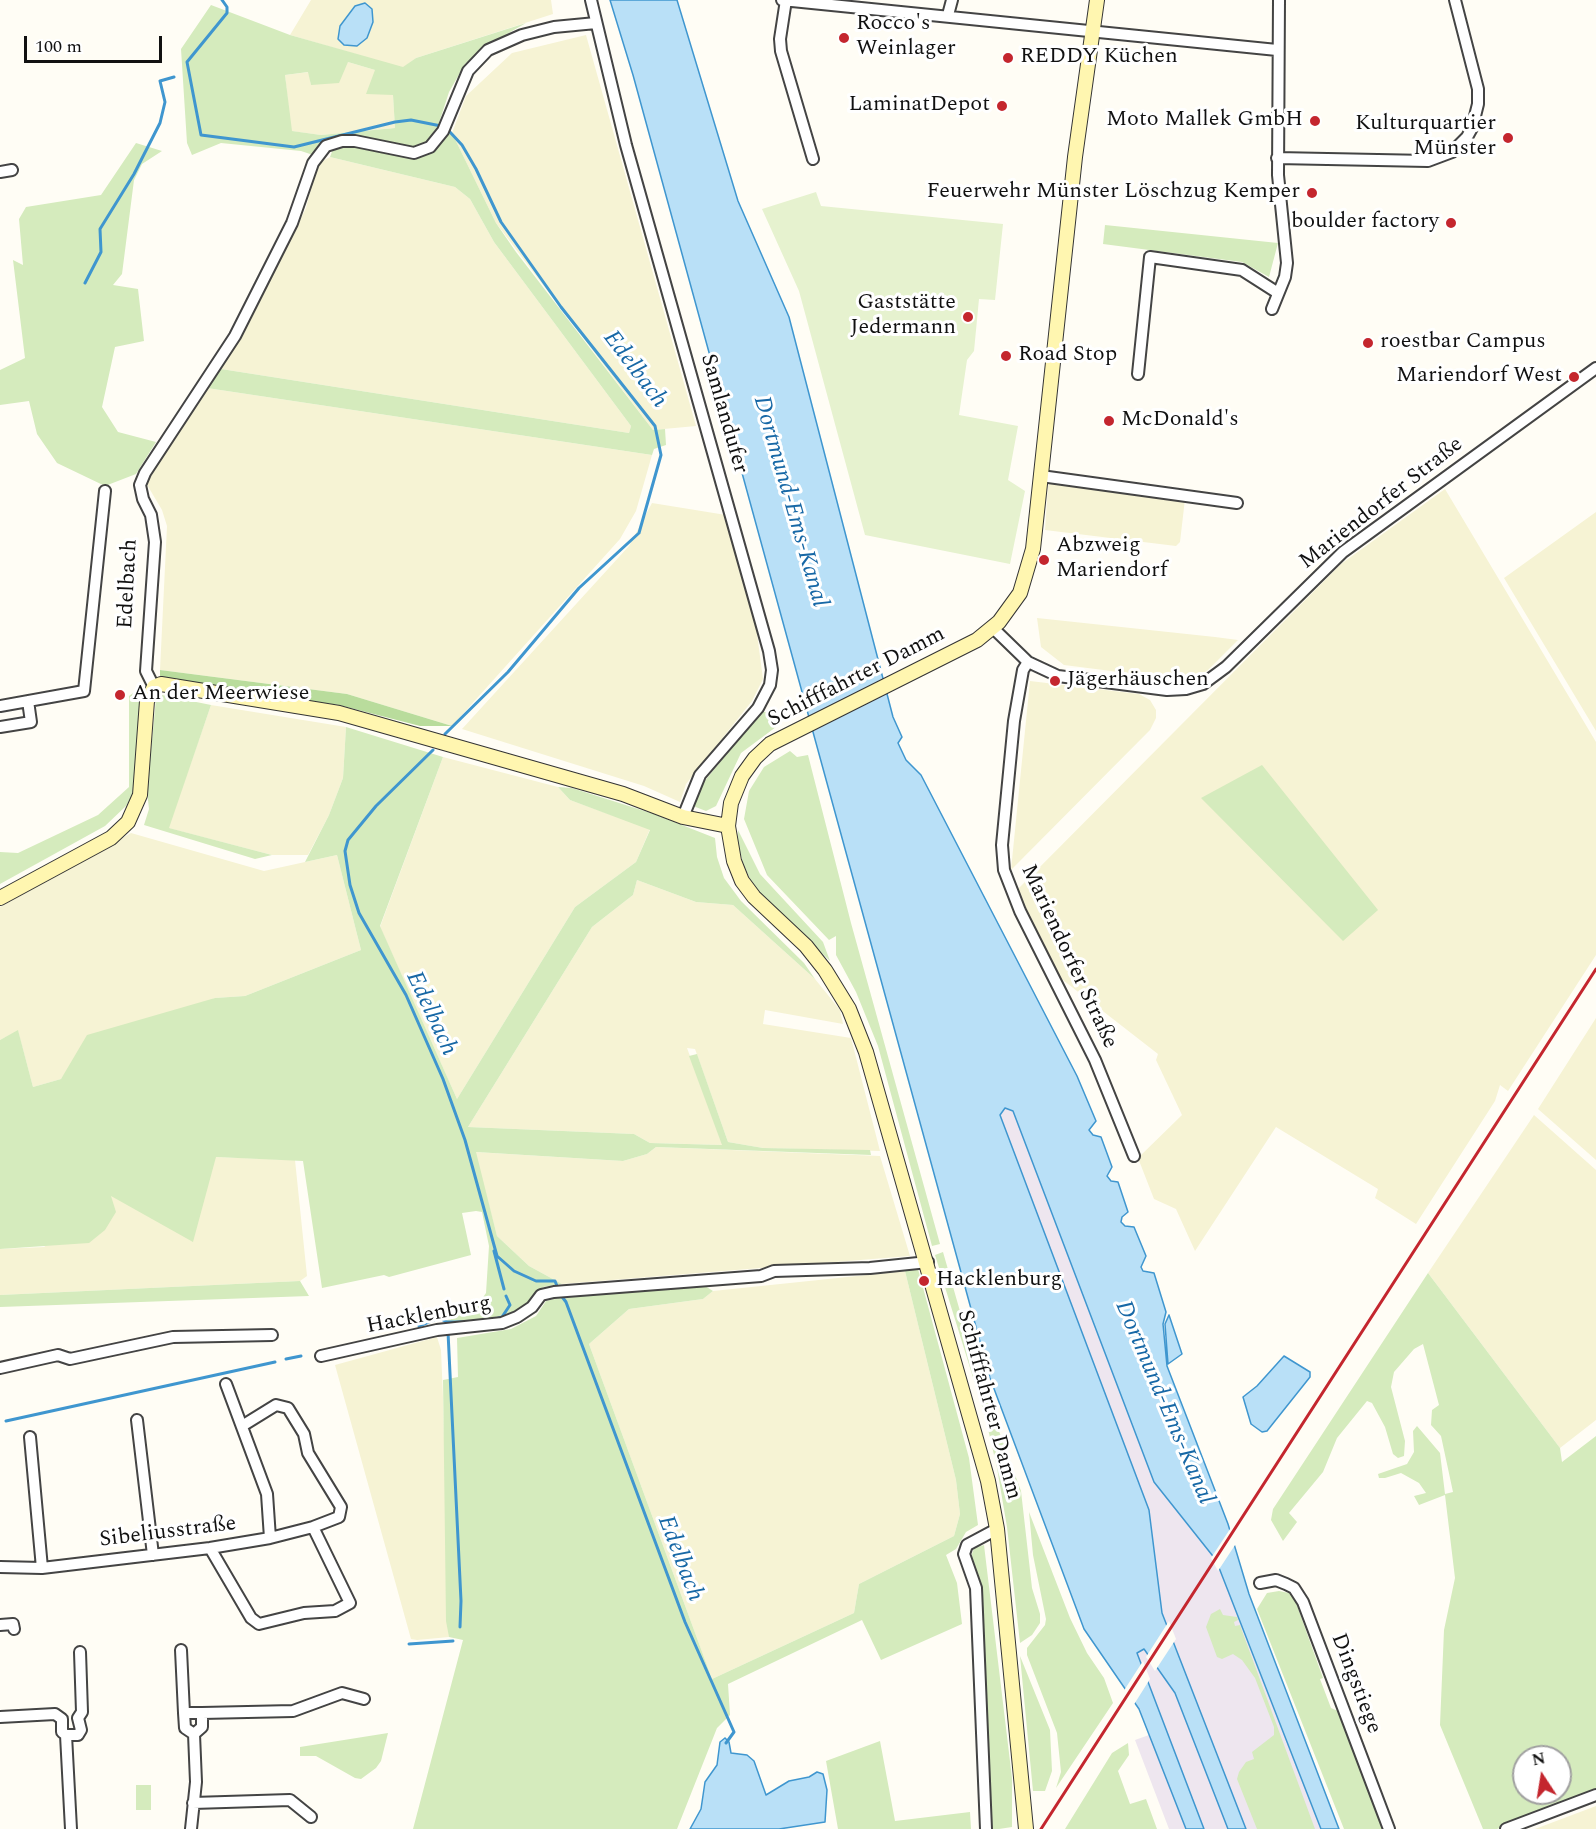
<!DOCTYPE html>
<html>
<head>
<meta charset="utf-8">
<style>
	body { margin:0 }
	#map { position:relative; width:1596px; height:1829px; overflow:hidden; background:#fffdf5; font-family:Spectral,serif }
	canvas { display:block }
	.north { position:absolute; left:1512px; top:1745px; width:60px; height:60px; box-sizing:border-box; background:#fff; border:2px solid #a0a0a0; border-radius:50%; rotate:348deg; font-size:16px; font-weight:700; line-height:24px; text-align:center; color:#111 }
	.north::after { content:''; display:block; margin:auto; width:21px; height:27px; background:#c4262e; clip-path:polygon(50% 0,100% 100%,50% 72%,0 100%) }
	.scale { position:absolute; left:24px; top:36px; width:138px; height:27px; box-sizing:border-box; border:3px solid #111; border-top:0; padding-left:8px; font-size:18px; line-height:21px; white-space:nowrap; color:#111; -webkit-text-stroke:4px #fff; paint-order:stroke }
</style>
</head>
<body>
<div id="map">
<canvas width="1596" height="1829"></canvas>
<div class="north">N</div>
<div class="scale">100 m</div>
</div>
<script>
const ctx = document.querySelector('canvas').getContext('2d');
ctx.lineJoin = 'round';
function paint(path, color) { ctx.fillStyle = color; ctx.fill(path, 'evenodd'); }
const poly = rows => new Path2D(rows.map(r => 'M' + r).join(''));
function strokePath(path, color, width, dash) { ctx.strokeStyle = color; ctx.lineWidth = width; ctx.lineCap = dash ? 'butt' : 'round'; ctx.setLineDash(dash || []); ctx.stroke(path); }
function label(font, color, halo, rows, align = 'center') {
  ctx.font = font + ' Spectral,serif'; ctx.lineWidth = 6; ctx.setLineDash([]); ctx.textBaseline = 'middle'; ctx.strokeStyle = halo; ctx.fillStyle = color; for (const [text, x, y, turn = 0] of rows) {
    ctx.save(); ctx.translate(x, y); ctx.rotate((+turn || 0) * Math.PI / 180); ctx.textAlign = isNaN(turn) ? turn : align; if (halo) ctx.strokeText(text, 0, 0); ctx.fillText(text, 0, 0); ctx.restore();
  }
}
paint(poly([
	[1005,1108,1013,1111,1154,1482,1216,1560,1321,1829,1246,1829,1162,1613,1149,1510,999,1115],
	[1144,1649,1175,1693,1228,1829,1204,1829,1137,1653],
	[1149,1735,1186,1829,1169,1829,1135,1740]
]), '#eee6ef');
paint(poly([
	[311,0,551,0,553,14,416,58,403,68,290,35],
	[586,35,696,426,653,430,496,223,452,133,466,96,512,53],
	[348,62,375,70,393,94,395,128,321,135,291,131,285,75,309,72,311,85],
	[330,157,455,187,470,199,494,242,631,426,629,433,221,369,242,335,306,208,317,164],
	[207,388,652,455,636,511,620,539,452,726,347,694,160,670,167,526,162,510,146,483],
	[1051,482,1185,499,1180,542,1176,546,1045,530,1048,486],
	[1445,489,1596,742,1596,955,1508,1091,1500,1085,1495,1101,1416,1224,1375,1198,1378,1189,1276,1127,1195,1251,1176,1209,1154,1199,1138,1158,1182,1115,1156,1060,1158,1054,1050,970,1012,895,1341,564],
	[652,503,726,515,754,611,763,679,752,701,686,784,680,802,644,786,462,729,629,546],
	[1596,512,1596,731,1504,578],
	[1037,618,1215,637,1238,640,1208,670,1196,678,1182,680,1064,665,1041,647],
	[1030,681,1139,694,1150,700,1156,710,1156,718,1150,730,1011,870],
	[211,705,346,727,343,778,329,815,308,855,272,855,168,828],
	[443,757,558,787,570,800,650,829,636,862,575,907,457,1099,380,927],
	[131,833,264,871,337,855,361,950,245,996,215,998,71,1065,61,1079,33,1087,18,1031,0,1040,0,907],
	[637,880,696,902,733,905,815,979,840,1010,843,1024,765,1010,763,1024,851,1038,880,1151,763,1148,728,1142,695,1049,687,1048,723,1145,650,1143,634,1134,468,1127,592,927,633,895],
	[1596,1018,1596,1160,1538,1109],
	[1534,1115,1596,1170,1596,1420,1560,1448,1428,1273],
	[656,1147,880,1156,910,1256,562,1284,529,1266,497,1236,475,1152,623,1161,647,1154],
	[215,1157,295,1160,307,1276,300,1281,0,1295,0,1249,44,1247,110,1196],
	[905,1271,956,1480,960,1514,954,1536,859,1584,854,1613,712,1679,589,1344,629,1309,703,1299,713,1291],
	[437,1337,441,1350,443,1398,449,1637,417,1640,411,1639,335,1365],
	[1596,1806,1596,1829,1535,1829]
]), '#f6f3d4');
paint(poly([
	[211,5,290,35,403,67,416,58,526,23,486,46,465,64,449,92,438,126,427,141,414,149,354,137,313,155,301,151,221,143,192,155,187,143,181,49],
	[348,62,375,70,366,94,393,95,395,128,321,135,292,131,285,75,308,72,311,85,339,83],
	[452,133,496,223,516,252,653,430,665,429,666,445,654,449,652,455,207,388,221,369,629,433,631,426,494,242,470,199,455,187,330,157,333,149,354,147,414,158,433,151,444,136],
	[136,143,162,151,142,164,134,180,122,274,113,285,138,289,144,341,115,347,102,407,118,432,156,442,136,474,105,486,57,463,37,434,29,401,0,405,0,370,25,358,13,260,23,265,19,219,26,207,101,195],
	[1105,225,1278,243,1269,277,1242,262,1103,244],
	[140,688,137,789,126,806,105,826,0,884,0,852,18,853,98,815,129,787,129,696],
	[162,695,211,705,169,828,272,855,255,859,144,825,149,809,147,791,156,699],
	[761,712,773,712,780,724,741,753,716,806,706,811,693,806,694,794],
	[346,727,443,757,380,926,457,1099,575,907,636,862,650,830,570,800,558,787,572,788,654,814,715,838,717,857,724,878,741,901,804,963,815,979,733,905,696,902,637,880,633,895,592,927,468,1127,634,1134,650,1143,722,1145,689,1056,697,1054,728,1142,763,1148,870,1150,871,1155,656,1147,647,1154,623,1161,476,1152,497,1236,529,1266,562,1284,543,1287,531,1301,513,1313,482,1320,446,1323,447,1317,479,1303,486,1293,489,1246,482,1212,476,1211,462,1213,471,1255,389,1277,384,1275,322,1288,303,1161,216,1157,193,1242,111,1196,116,1212,105,1230,89,1243,0,1249,0,1040,18,1030,33,1087,61,1079,87,1035,215,998,245,996,361,950,337,855,305,862,329,815,343,778],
	[790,751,797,757,808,755,851,923,940,1244,932,1246,878,1046,856,992,836,955,836,936,829,940,767,875,744,819,749,791,764,767],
	[1262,765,1378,910,1343,941,1201,798],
	[738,830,760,874,823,942,830,961,763,897,752,883,744,866,737,842],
	[943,1252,978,1374,1021,1491,1032,1588,1040,1614,1040,1623,1032,1635,1020,1643,1007,1527,997,1468,985,1416,935,1255],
	[918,1269,969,1458,978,1525,966,1532,956,1549,946,1555,957,1583,962,1624,881,1660,862,1620,728,1684,730,1715,717,1728,677,1829,413,1829,463,1640,449,1637,446,1621,443,1380,458,1377,457,1338,511,1329,536,1316,546,1301,559,1298,705,1286,713,1291,703,1299,629,1309,589,1344,712,1679,854,1613,859,1584,954,1536,960,1514,956,1480,905,1271],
	[1428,1273,1560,1448,1562,1462,1596,1436,1596,1791,1497,1829,1483,1829,1440,1725,1444,1630,1455,1578,1445,1495,1419,1505,1414,1496,1426,1493,1419,1483,1401,1473,1385,1478,1379,1478,1378,1474,1407,1464,1414,1452,1413,1431,1417,1426,1440,1453,1445,1494,1453,1492,1441,1436,1431,1425,1432,1410,1439,1405,1423,1344,1414,1349,1394,1372,1391,1387,1405,1441,1404,1456,1398,1458,1393,1454,1385,1427,1372,1403,1367,1401,1337,1438,1323,1472,1289,1513,1297,1522,1283,1541,1271,1520,1273,1509],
	[1524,1757,1560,1757,1560,1793,1524,1793],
	[300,1281,309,1296,0,1307,0,1295],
	[1029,1512,1070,1618,1087,1653,1104,1678,1113,1703,1056,1788,1061,1772,1057,1733,1027,1655,1027,1648,1045,1625,1046,1619,1033,1555],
	[984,1545,1012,1778,1012,1827,999,1829,992,1829,979,1588,971,1557,974,1548],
	[1279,1591,1289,1593,1295,1600,1323,1678,1320,1679,1331,1708,1340,1712,1384,1829,1344,1829,1257,1609,1267,1593],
	[1220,1609,1223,1615,1237,1617,1238,1620,1234,1622,1235,1626,1240,1625,1241,1628,1315,1829,1257,1829,1237,1779,1239,1772,1246,1762,1254,1759,1252,1752,1274,1735,1274,1727,1255,1678,1242,1660,1233,1654,1222,1659,1217,1657,1206,1627,1211,1614],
	[1020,1656,1050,1730,1052,1771,1045,1791,1033,1791],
	[388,1733,381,1761,376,1768,361,1779,355,1778,316,1756,300,1756,300,1747],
	[880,1741,895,1821,970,1812,971,1829,838,1829,826,1761],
	[1128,1743,1129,1755,1118,1771,1130,1804,1146,1799,1157,1829,1065,1829,1112,1753],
	[136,1785,151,1785,151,1810,136,1810]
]), '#d5ebbd');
paint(poly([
	[160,670,347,694,452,726,420,726,339,705,186,683,160,676]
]), '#b9dc9c');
paint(poly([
	[816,192,821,206,1003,224,995,300,979,299,974,351,967,360,959,415,1018,426,1008,480,1025,491,1010,564,865,535,799,291,762,209]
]), '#e6f2cf');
const water = poly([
	[610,0,677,0,738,201,789,317,893,717,902,737,898,743,906,760,921,775,1077,1076,1096,1121,1089,1130,1093,1135,1101,1137,1112,1167,1107,1176,1111,1181,1118,1182,1128,1212,1122,1217,1121,1222,1125,1226,1134,1227,1146,1256,1141,1267,1143,1271,1154,1273,1166,1312,1163,1324,1167,1366,1228,1524,1249,1594,1339,1829,1321,1829,1216,1560,1154,1482,1013,1111,1005,1108,1000,1115,1149,1510,1162,1613,1246,1829,1228,1829,1175,1693,1144,1649,1137,1653,1204,1829,1186,1829,1139,1709,1084,1629,990,1378,633,75,610,0],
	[365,3,372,9,373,22,367,38,357,46,344,45,338,39,340,26,355,6,365,3],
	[1169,1315,1182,1354,1168,1364,1165,1324,1169,1315],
	[1284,1356,1310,1372,1310,1377,1267,1431,1262,1432,1251,1424,1243,1397,1257,1386,1284,1356],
	[725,1738,729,1742,731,1753,747,1755,754,1761,766,1795,789,1781,809,1777,817,1772,823,1774,827,1790,825,1822,779,1829,690,1829,701,1809,705,1782,717,1765,720,1742,725,1738]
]);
paint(water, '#b9e0f7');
strokePath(water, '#3f96cf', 1.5);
paint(poly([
	[1232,1526,1237,1542,1218,1571,1211,1558],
	[1169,1621,1176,1639,1155,1671,1146,1657],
	[1143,1661,1150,1679,1133,1706,1123,1692]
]), '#fffdf5');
strokePath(poly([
	[222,0,227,7,227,13,187,62,201,135,294,147,395,122,411,120,441,126],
	[85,283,101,252,100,229,134,174,160,123,165,102,160,81,174,77],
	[445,734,508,672,579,588,639,533,661,455,655,426,561,307,501,222,476,169,462,145,449,131],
	[433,750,376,806,348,840,345,851,350,885,359,913,406,995,443,1079,465,1140,497,1256,514,1271,536,1281,555,1281,557,1286],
	[494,1251,504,1289],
	[560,1294,566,1302,685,1622,734,1732,726,1743],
	[496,1319,502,1317,510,1305,506,1296],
	[419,1326,439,1318,447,1322,471,1322],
	[448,1332,461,1601,460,1627],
	[286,1359,301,1356],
	[6,1421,275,1362],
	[409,1644,453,1641]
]), '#3f96cf', 3);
const street = poly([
	[591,0,626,145,769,651,772,670,770,685,758,708,700,775,683,817],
	[782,0,1277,50],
	[786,0,780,39,781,51,813,159],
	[948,15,952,0],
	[1277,158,1428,161,1452,152,1467,137,1472,128,1478,104,1478,89,1455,0],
	[0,172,12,170],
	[1272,309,1285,277,1287,263,1278,175,1279,0],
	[1138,374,1150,257,1242,270,1278,293],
	[1041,476,1237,503],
	[993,628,1028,662,1058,676,1167,690,1186,689,1203,684,1226,667,1343,552,1596,368],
	[1028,662,1023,670,1014,721,1002,845,1004,870,1020,911,1095,1060,1134,1156],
	[154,687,146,671,155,542,151,515,143,499,140,485,145,473,235,336,292,223,313,163,326,146,342,141,355,141,414,153,430,147,443,131,468,71,488,50,522,35,554,27,596,23],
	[0,706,84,691,105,491],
	[0,727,31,722,28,701],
	[321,1356,437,1330,502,1323,517,1317,532,1307,541,1295,554,1292,761,1276,774,1271,870,1268,928,1262],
	[0,1368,58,1355,70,1359,173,1337,272,1335],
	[226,1384,267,1494,270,1538],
	[137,1420,153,1555],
	[30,1437,42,1568],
	[210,1548,251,1618,259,1624,304,1613,335,1611,350,1603,313,1527],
	[0,1567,42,1568,210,1548,270,1538,313,1527,339,1517,341,1507,308,1453,304,1434,288,1408,276,1405,242,1426],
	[1260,1583,1276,1580,1286,1584,1294,1588,1303,1602,1389,1829],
	[0,1625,13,1624,14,1629],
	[181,1650,184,1713],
	[202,1713,293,1711,342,1693,364,1699],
	[0,1717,55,1714,62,1719,62,1732,66,1735],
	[193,1803,290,1800,311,1817],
	[71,1829,66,1735,78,1735,81,1730,78,1718,82,1712,80,1652],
	[191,1829,196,1782,194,1734,202,1727,202,1713,184,1713,185,1728,194,1734],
	[986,1829,976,1588,964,1554,967,1545,997,1529],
	[1506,1829,1596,1795]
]);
const secondary = poly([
	[0,898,111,838,128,822,140,795,147,701,154,687,161,684,339,713,623,794,683,817,728,826],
	[1026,1829,997,1529,988,1481,866,1052,849,1009,825,970,806,946,754,897,742,881,734,861,728,826,731,803,742,776,755,758,770,744,977,640,999,622,1020,593,1033,549,1075,157,1097,0]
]);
strokePath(street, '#444', 14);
strokePath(secondary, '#333', 16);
strokePath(street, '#fff', 10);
strokePath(secondary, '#fff6b0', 14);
strokePath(poly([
	[1041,1829,1596,969]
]), '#c4262e', 3);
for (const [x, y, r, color] of [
	[844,38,6,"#c4262e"],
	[1008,58,6,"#c4262e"],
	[1002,106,6,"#c4262e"],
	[1315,121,6,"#c4262e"],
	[1508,138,6,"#c4262e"],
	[1312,193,6,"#c4262e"],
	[1451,223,6,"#c4262e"],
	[968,317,6,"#c4262e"],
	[1368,343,6,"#c4262e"],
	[1006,356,6,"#c4262e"],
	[1574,377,6,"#c4262e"],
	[1109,421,6,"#c4262e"],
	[1044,560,6,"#c4262e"],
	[1055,681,6,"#c4262e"],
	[120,695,6,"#c4262e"],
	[924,1281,6,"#c4262e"]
]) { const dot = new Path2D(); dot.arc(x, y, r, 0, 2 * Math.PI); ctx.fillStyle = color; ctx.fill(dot); strokePath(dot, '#fff', 2); }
label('22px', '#111', '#fff', [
	["Rocco's",856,25],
	["Weinlager",856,50],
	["REDDY Küchen",1020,58],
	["LaminatDepot",990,106,"right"],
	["Moto Mallek GmbH",1303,121,"right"],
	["Kulturquartier",1496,125,"right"],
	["Münster",1496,150,"right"],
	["Feuerwehr Münster Löschzug Kemper",1300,193,"right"],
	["boulder factory",1439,223,"right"],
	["Gaststätte",956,304,"right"],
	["Jedermann",956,329,"right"],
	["roestbar Campus",1380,343],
	["Road Stop",1018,356],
	["Mariendorf West",1562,377,"right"],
	["McDonald's",1121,421],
	["Abzweig",1056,547],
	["Mariendorf",1056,572],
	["Jägerhäuschen",1067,681],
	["An der Meerwiese",132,695],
	["Hacklenburg",936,1281]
], 'left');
label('22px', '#111', '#fff', [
	["Samlandufer",723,414,74],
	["Mariendorfer Straße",1382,504,-38],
	["Edelbach",129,584,-87],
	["Schifffahrter Damm",857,678,-27],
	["Mariendorfer Straße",1068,957,65],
	["Hacklenburg",429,1316,-11],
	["Schifffahrter Damm",988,1405,75],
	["Sibeliusstraße",168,1533,-7],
	["Dingstiege",1355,1684,69]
]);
label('italic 24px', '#1768a6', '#fff', [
	["Edelbach",634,370,53],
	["Dortmund-Ems-Kanal",789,502,74],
	["Edelbach",430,1014,65],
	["Dortmund-Ems-Kanal",1163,1403,67],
	["Edelbach",679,1559,69]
]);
</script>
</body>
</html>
